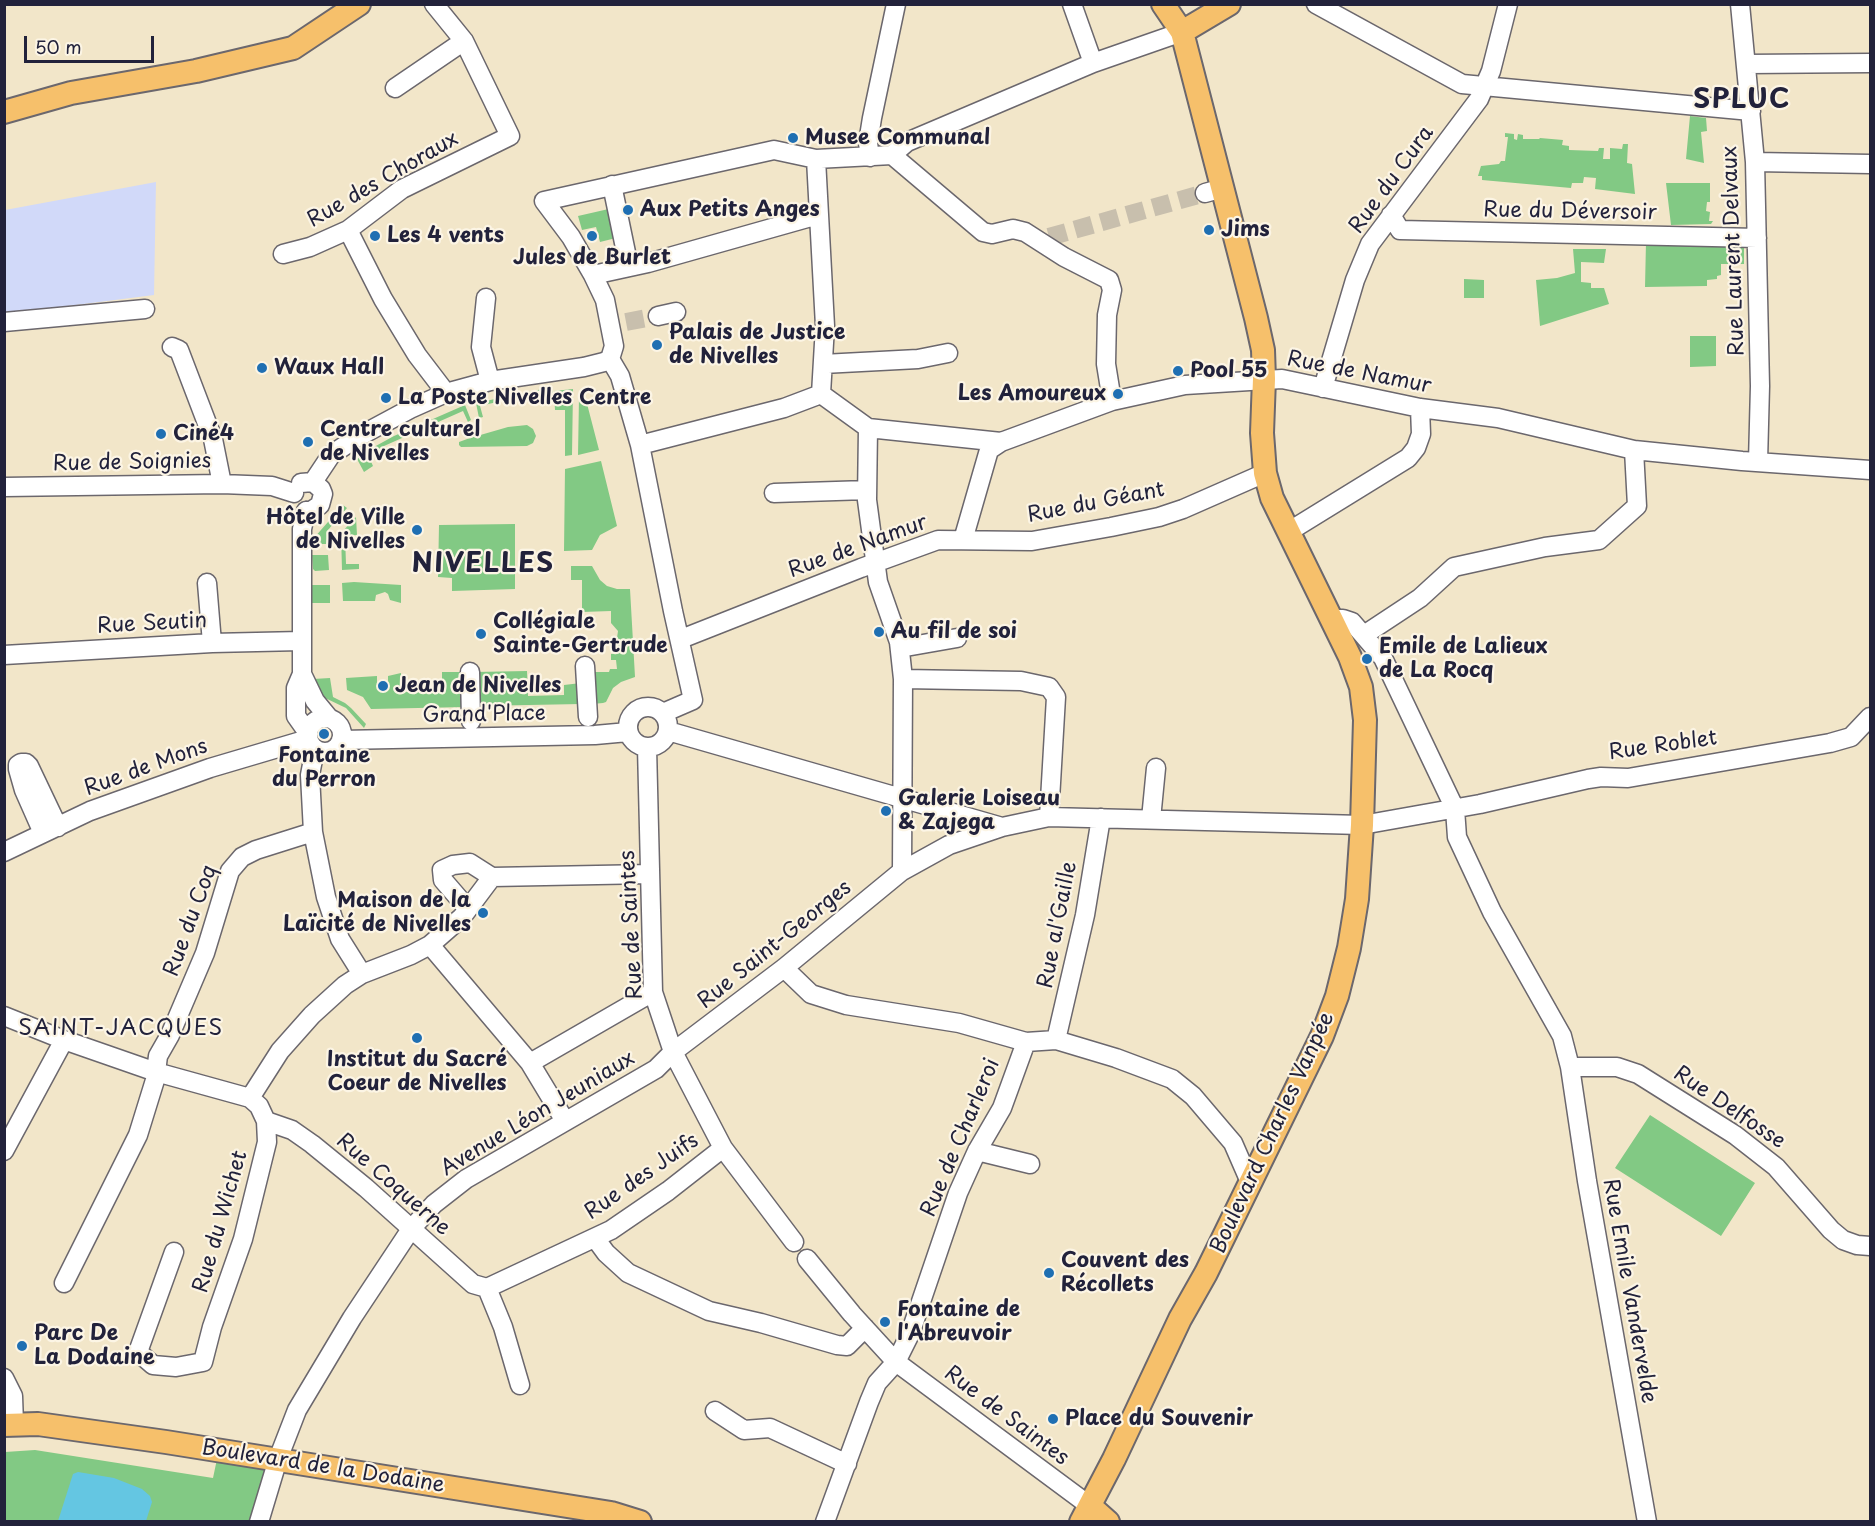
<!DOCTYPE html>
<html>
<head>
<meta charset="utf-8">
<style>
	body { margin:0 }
	#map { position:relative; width:1875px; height:1526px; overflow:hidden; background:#f2e6c9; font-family:"Playpen Sans",sans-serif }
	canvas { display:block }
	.frame { position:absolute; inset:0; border:6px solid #22223b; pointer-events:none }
	.scale { position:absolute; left:24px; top:36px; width:130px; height:27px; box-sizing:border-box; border:3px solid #22223b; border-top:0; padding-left:8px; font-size:18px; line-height:21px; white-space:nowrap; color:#22223b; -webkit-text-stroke:4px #fcf5e5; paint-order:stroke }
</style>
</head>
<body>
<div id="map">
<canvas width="1875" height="1526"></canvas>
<div class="frame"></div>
<div class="scale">50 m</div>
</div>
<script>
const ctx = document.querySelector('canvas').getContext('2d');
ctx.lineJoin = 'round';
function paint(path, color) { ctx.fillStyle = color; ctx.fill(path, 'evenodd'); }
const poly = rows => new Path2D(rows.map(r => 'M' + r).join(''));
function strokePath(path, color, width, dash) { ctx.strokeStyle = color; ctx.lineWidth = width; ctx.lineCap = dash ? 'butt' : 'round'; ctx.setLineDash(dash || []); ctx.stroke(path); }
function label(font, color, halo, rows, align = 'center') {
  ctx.font = font + ' "Playpen Sans",sans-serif'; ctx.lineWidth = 4.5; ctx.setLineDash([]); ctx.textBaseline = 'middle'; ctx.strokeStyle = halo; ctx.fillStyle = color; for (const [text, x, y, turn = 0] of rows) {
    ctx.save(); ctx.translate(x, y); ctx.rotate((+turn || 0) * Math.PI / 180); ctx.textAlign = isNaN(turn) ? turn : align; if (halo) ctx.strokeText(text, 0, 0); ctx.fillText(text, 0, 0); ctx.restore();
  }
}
paint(poly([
	[156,182,154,295,5,314,5,210]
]), '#d1d9f9');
paint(poly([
	[1690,116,1706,118,1707,131,1701,132,1704,163,1686,159],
	[1505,133,1514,134,1514,139,1517,140,1518,134,1523,135,1523,139,1539,139,1540,138,1563,140,1562,145,1569,146,1569,150,1598,151,1599,148,1604,148,1603,159,1610,159,1610,148,1622,149,1623,144,1628,144,1627,163,1632,164,1635,194,1595,189,1596,178,1584,177,1583,183,1572,183,1571,188,1482,180,1482,176,1478,176,1481,166,1499,164,1501,161,1505,161,1508,137,1505,137],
	[1666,183,1710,183,1710,202,1707,202,1706,211,1710,212,1709,221,1713,221,1711,224,1671,225],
	[613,208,620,237,600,242,596,227,582,230,578,216],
	[1646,242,1744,243,1744,264,1721,264,1721,275,1717,276,1717,279,1707,280,1707,286,1645,287],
	[1573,249,1606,249,1604,263,1581,262,1581,282,1591,283,1591,288,1604,288,1609,304,1540,326,1536,280,1557,278,1575,273],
	[1464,279,1484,280,1484,298,1464,298],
	[1690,336,1716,336,1716,366,1690,367],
	[552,387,553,393,514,398,480,406,483,417,479,418,476,403],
	[573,389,572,455,565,456,565,410,555,410,554,391],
	[585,396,599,450,578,455,579,397],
	[465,405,471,420,468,422,463,411,384,446,368,455,373,466,364,472,357,459,363,453,394,436],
	[527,425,533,429,536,436,533,443,527,446,461,447,459,445,459,442,470,438,508,427],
	[601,461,617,526,600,535,592,550,564,551,565,469],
	[343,505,347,508,328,530,328,544,311,544,313,539],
	[356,517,357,535,345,536,346,564,359,564,359,569,342,570,341,533],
	[515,524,515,589,452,591,452,578,438,577,439,525],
	[312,555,328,555,329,570,315,571,313,569],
	[571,566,592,566,600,580,607,586,617,589,630,589,635,677,621,682,613,688,606,702,603,703,592,704,591,672,609,672,610,669,617,669,616,660,611,660,611,654,616,653,616,645,613,645,613,642,617,638,618,631,611,623,611,611,582,612,582,580,571,580],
	[354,582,401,585,401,603,390,600,388,594,385,592,376,595,375,601,343,601,342,583],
	[312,585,330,585,330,603,312,603],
	[527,671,528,696,564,695,564,685,581,683,581,704,476,706,475,672],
	[442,672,464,672,465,707,371,709,363,697,347,690,346,678,377,676,377,684,381,686,388,683,388,676,401,673,402,692,428,691,428,687,442,687],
	[330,678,333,697,345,703,351,708,366,724,364,728,346,708,323,697,313,679],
	[1650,1115,1755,1183,1721,1236,1615,1168],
	[4,1450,5,1452,35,1450,213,1478,217,1459,272,1466,255,1521,5,1521]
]), '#82c984');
paint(poly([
	[78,1472,114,1478,142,1489,150,1496,152,1502,146,1521,58,1521,73,1474]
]), '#64c6e2');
strokePath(poly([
	[1049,237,1205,193],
	[626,322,658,316]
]), '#c8bfad', 18, [18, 9]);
const minor = poly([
	[1072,4,1093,63],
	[1316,4,1462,84,1751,111],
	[1740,4,1755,162,1760,386,1758,462],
	[1747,64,1870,63],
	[395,88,464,41],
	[892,155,983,232,992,234,1013,229,1025,232,1064,257,1109,280,1112,290,1107,315,1106,364,1112,401],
	[870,157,868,143,872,118,896,4],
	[816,159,825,326,821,394],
	[1755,162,1870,164],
	[612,185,629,267],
	[1205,193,1223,188],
	[1391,215,1400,230,1757,238],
	[348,230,383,299,417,355,446,393],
	[283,254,310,247,348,230,402,189,510,136,464,41,434,4],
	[593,275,648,263,818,215],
	[486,298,481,347,490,381],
	[658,316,676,312],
	[4,322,145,309],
	[172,347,179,350,213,439,222,484],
	[610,359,620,376,640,445,673,611,693,700,663,713],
	[823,364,918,359,948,353],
	[1323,388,1355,280,1370,244,1479,99,1491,71,1508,4],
	[821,394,868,428,1001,442],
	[868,428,867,500,878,582,899,642,903,679,902,871],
	[640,445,784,408,821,394],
	[313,482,331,455,356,438,410,409,446,393,490,381,584,367,604,362,610,359,614,346,605,300,593,275,571,237,544,201,774,150,816,159,892,155,907,142,1093,63,1182,32],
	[301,483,313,482,321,489,323,494,320,505,311,511,306,511],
	[4,487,222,484,272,486,294,493],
	[774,493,867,490],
	[306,511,302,529,302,674,296,688,296,716,308,733],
	[1288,532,1408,458,1416,448,1421,434,1420,408],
	[963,540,989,450,1001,442,1112,401,1185,385,1282,379,1420,408,1498,418,1634,450,1742,461,1870,470],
	[207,583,212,643],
	[1331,619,1343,619,1352,622,1383,658,1455,809,1457,837,1492,912,1562,1036,1570,1067,1587,1181,1647,1522],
	[1364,635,1420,598,1454,567,1545,547,1599,540,1637,506,1634,450],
	[681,639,861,568,938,540,1032,541,1111,527,1159,517,1183,509,1265,473],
	[900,648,957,638],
	[4,655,212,643,301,641],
	[585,666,588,717],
	[470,672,471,721],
	[302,674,315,701,329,718],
	[903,679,1021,681,1049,687,1056,697,1049,817],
	'628 727a20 20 0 1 1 40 0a20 20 0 1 1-40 0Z',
	'308 735a17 17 0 1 1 34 0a17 17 0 1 1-34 0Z',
	[668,731,1002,827],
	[341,740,595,735,628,732],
	[647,747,653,992,673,1052,723,1148,794,1242],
	[315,749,310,775,313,832,326,897,340,939,362,974],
	[1151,819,1156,768],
	[43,833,24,790,18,769,18,765,21,763,26,763,29,766,58,827],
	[4,852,90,811,210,768,308,739],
	[468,909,443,880,442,870,453,865,470,863,492,877,650,874],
	[430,945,530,1063,565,1121],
	[784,968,811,994,846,1005,959,1023,1026,1042,1002,1108,977,1151,958,1193,910,1334,896,1362,877,1383,869,1402,825,1522],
	[4,1016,64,1040,156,1072,250,1098,259,1106,266,1121,267,1142,243,1239,212,1327,203,1362,176,1367,153,1365,138,1352,174,1252],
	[1056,1040,1085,915,1101,818],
	[1026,1042,1056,1040,1116,1058,1172,1079,1193,1096,1233,1143,1250,1182],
	[530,1063,653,992],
	[1570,1067,1617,1067,1638,1074,1735,1135,1776,1167,1831,1230,1843,1240,1857,1245,1870,1246],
	[250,1098,280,1051,312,1015,345,985,362,974,411,955,430,945,462,917,492,877],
	[266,1121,292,1130,312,1144,366,1188,473,1284,487,1288],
	[4,1151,64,1040],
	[977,1151,1030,1164],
	[595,1238,606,1253,628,1273,709,1311,761,1323,837,1345,847,1346,865,1328],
	[807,1259,852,1314,896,1362,1090,1506],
	[64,1283,138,1135,155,1080,158,1056,170,1035,205,953,230,871,242,857,256,850,313,832],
	[487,1288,611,1230,668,1191,723,1148],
	[487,1288,503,1327,520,1385],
	[4,1378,13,1396,14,1424],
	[715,1411,744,1430,770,1428,847,1464],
	[259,1522,278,1459,297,1410,352,1318,411,1229,434,1204,466,1179,656,1069,673,1052,784,968,902,871,949,845,1002,827,1049,817,1362,825,1480,804,1588,779,1601,777,1628,778,1830,743,1851,737,1870,717]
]);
const major = poly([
	[1182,32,1229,4],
	[4,112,71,93,196,71,293,48,359,4],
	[4,1425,38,1424,166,1442,611,1513,640,1522],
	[1090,1506,1108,1522],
	[1081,1522,1114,1459,1180,1319,1206,1273,1322,1036,1337,996,1349,948,1357,899,1362,825,1365,720,1361,687,1350,657,1272,498,1265,473,1262,433,1264,379,1263,350,1256,318,1182,32,1163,4]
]);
strokePath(minor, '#6b676d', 21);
strokePath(major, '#6b676d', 26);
strokePath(minor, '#fff', 18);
strokePath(major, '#f6c06b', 22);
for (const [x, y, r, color] of [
	[793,138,6,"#1f6fb2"],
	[628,210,6,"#1f6fb2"],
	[1209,230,6,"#1f6fb2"],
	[375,236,6,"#1f6fb2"],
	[592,236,6,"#1f6fb2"],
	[657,345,6,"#1f6fb2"],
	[262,368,6,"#1f6fb2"],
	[1178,371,6,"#1f6fb2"],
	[1118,394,6,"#1f6fb2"],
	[386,398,6,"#1f6fb2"],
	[161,434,6,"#1f6fb2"],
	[308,442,6,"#1f6fb2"],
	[417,530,6,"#1f6fb2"],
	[879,632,6,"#1f6fb2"],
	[481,634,6,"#1f6fb2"],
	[1367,659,6,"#1f6fb2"],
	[383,686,6,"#1f6fb2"],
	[324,734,6,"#1f6fb2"],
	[886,811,6,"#1f6fb2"],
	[483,913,6,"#1f6fb2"],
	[417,1038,6,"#1f6fb2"],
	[1049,1273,6,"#1f6fb2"],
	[885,1322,6,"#1f6fb2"],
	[22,1346,6,"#1f6fb2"],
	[1053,1419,6,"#1f6fb2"]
]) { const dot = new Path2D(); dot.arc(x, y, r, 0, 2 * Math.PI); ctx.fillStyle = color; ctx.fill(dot); strokePath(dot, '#fcf5e5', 2); }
label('bold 21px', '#22223b', '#fcf5e5', [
	["Musee Communal",805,138],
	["Aux Petits Anges",640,210],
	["Jims",1221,230],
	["Les 4 vents",387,236],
	["Jules de Burlet",592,258,"center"],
	["Palais de Justice",669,333],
	["de Nivelles",669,357],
	["Waux Hall",274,368],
	["Pool 55",1190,371],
	["Les Amoureux",1106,394,"right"],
	["La Poste Nivelles Centre",398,398],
	["Centre culturel",320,430],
	["de Nivelles",320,454],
	["Ciné4",173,434],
	["Hôtel de Ville",405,518,"right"],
	["de Nivelles",405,542,"right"],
	["Collégiale",493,622],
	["Sainte-Gertrude",493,646],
	["Au fil de soi",891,632],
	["Emile de Lalieux",1379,647],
	["de La Rocq",1379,671],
	["Jean de Nivelles",395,686],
	["Fontaine",324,756,"center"],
	["du Perron",324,780,"center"],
	["Galerie Loiseau",898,799],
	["& Zajega",898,823],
	["Maison de la",471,901,"right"],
	["Laïcité de Nivelles",471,925,"right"],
	["Institut du Sacré",417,1060,"center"],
	["Coeur de Nivelles",417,1084,"center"],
	["Couvent des",1061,1261],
	["Récollets",1061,1285],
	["Fontaine de",897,1310],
	["l'Abreuvoir",897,1334],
	["Parc De",34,1334],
	["La Dodaine",34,1358],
	["Place du Souvenir",1065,1419]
], 'left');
label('21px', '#22223b', '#fcf5e5', [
	["Rue des Choraux",383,180,-30],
	["Rue du Cura",1392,180,-54],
	["Rue du Déversoir",1570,212,1],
	["Rue Laurent Delvaux",1734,251,-92],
	["Rue de Namur",1359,373,11],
	["Rue de Soignies",132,463,-1],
	["Rue du Géant",1096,503,-11],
	["Rue de Namur",858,547,-20],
	["Rue Seutin",152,624,-3],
	["Grand'Place",484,715,-1],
	["Rue Roblet",1663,746,-8],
	["Rue de Mons",146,768,-20],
	["Rue du Coq",191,921,-70],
	["Rue de Saintes",632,925,-93],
	["Rue al'Gaille",1058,925,-79],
	["Rue Saint-Georges",775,945,-39],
	["Rue Delfosse",1729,1108,34],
	["Avenue Léon Jeuniaux",538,1114,-31],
	["Boulevard Charles Vanpée",1273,1133,-65],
	["Rue de Charleroi",961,1138,-67],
	["Rue des Juifs",642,1177,-35],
	["Rue Coquerne",393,1185,41],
	["Rue du Wichet",221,1222,-74],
	["Rue Emile Vandervelde",1629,1291,80],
	["Rue de Saintes",1006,1416,37],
	["Boulevard de la Dodaine",323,1467,9]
]);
ctx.letterSpacing = '1.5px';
label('22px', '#22223b', '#fcf5e5', [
	["SAINT-JACQUES",121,1029]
]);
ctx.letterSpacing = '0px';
ctx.letterSpacing = '1.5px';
label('bold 27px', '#22223b', '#fcf5e5', [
	["SPLUC",1742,101],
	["NIVELLES",483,565]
]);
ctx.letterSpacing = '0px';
</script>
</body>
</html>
